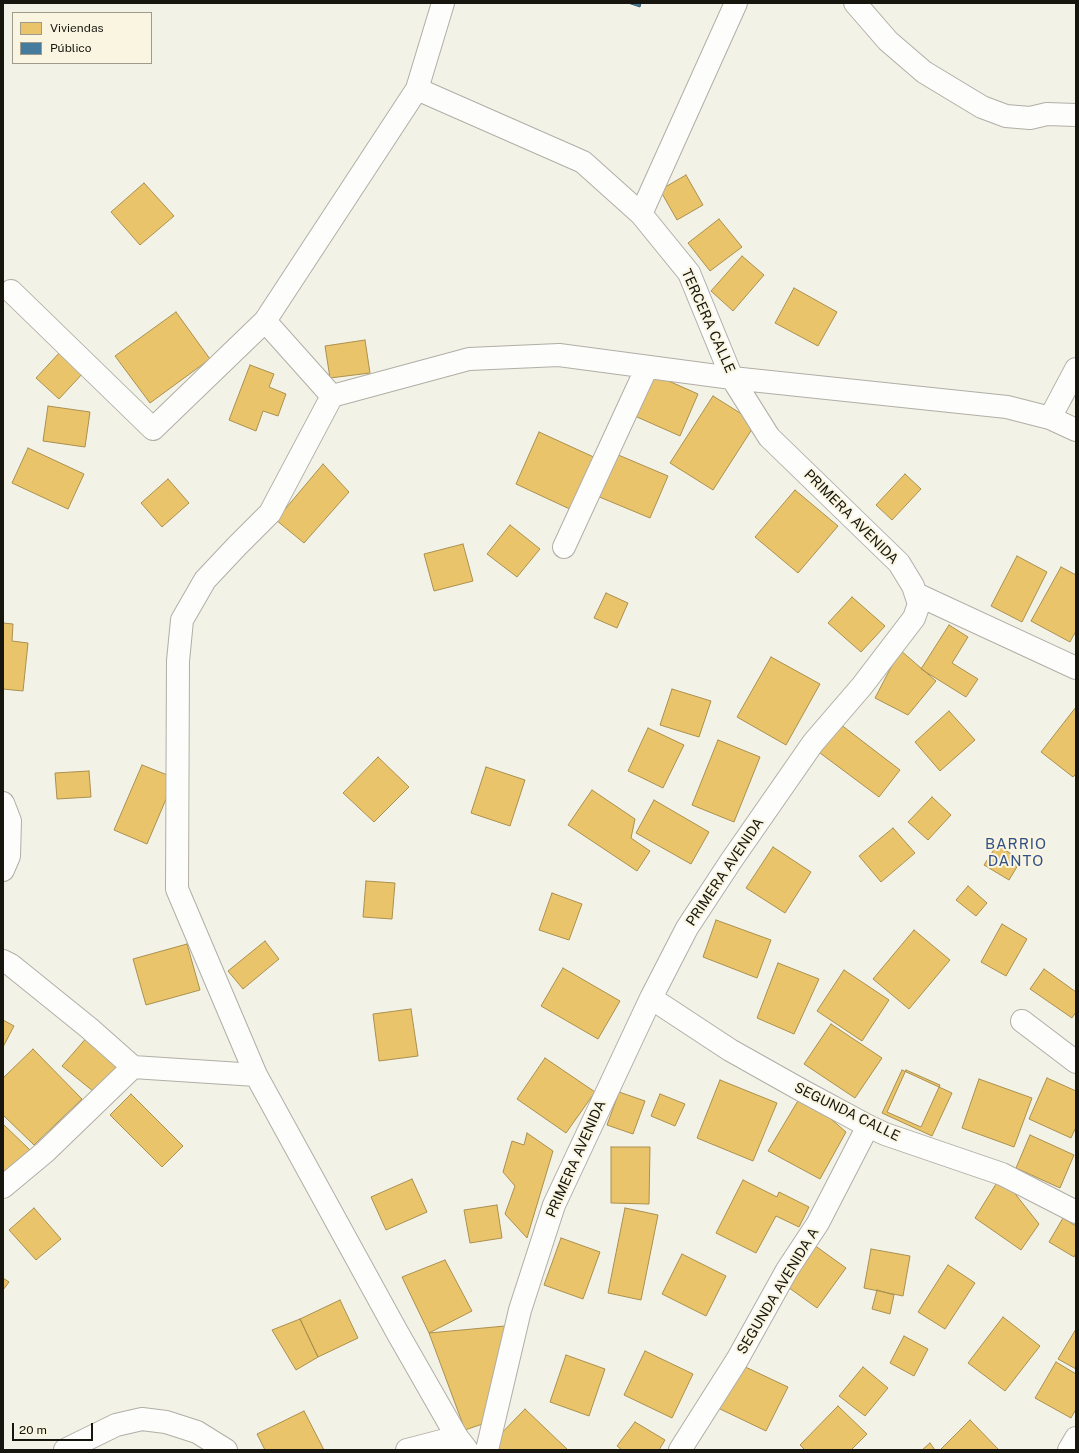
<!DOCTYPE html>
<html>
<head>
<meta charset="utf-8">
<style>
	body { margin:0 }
	#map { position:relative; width:1079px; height:1453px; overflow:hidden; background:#f3f2e7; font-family:"Public Sans",sans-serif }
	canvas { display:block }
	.frame { position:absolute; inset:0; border:4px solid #16150e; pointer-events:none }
	.legend { position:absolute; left:12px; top:12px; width:140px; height:52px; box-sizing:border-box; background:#f9f5e1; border:1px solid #9e9b8d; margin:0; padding:5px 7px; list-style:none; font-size:12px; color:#16150e }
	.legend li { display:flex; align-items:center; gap:8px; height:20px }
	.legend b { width:20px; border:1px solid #9e9b8d }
	.scale { position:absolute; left:12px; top:1423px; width:81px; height:18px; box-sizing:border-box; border:2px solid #16150e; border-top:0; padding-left:5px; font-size:12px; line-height:14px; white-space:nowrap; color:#16150e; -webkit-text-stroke:3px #f9f5e1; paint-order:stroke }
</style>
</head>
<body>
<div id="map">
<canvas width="1079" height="1453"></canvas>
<div class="frame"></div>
<ul class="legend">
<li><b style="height:11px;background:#e9c46a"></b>Viviendas</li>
<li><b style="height:11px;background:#457b9d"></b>Público</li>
</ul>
<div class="scale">20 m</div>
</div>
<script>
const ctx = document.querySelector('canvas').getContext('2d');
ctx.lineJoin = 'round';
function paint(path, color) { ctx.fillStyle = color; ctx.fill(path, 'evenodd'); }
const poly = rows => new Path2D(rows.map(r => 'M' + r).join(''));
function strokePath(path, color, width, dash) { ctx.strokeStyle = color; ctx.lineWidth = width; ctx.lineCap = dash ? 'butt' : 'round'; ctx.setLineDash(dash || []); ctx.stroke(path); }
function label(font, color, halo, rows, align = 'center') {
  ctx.font = font + ' "Public Sans",sans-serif'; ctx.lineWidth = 4; ctx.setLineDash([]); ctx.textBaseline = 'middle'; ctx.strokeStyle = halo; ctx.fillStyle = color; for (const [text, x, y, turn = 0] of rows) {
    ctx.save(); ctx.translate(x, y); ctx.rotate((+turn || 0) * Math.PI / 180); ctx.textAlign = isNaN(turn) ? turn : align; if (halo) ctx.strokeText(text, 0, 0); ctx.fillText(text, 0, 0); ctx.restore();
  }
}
const homes = poly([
	[686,175,703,205,677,220,660,190,686,175],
	[144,183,174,216,140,245,111,212,144,183],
	[719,219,742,247,710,271,688,243,719,219],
	[742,256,764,275,733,311,711,291,742,256],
	[794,288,837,312,818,346,775,323,794,288],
	[176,312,210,359,150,403,115,356,176,312],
	[365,340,370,373,330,378,325,346,365,340],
	[61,351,84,372,59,399,36,378,61,351],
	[250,365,274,374,269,387,286,394,278,416,263,411,256,431,229,420,250,365],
	[646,371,698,394,680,436,628,413,646,371],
	[713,396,756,423,713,490,670,463,713,396],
	[48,406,90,412,85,447,43,441,48,406],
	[539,432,598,459,574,511,516,484,539,432],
	[28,448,84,474,68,509,12,483,28,448],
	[616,454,668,476,650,518,597,496,616,454],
	[323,464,349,492,304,543,276,520,323,464],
	[905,474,921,489,892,520,876,505,905,474],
	[168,479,189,503,162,527,141,503,168,479],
	[795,490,838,526,798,573,755,537,795,490],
	[510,525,540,549,517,577,487,554,510,525],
	[463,544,473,581,434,591,424,554,463,544],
	[1017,556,1047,572,1022,622,991,606,1017,556],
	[1061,567,1076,575,1076,631,1070,642,1031,621,1061,567],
	[606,593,628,603,617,628,594,618,606,593],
	[852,597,885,626,861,652,828,623,852,597],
	[3,623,13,624,12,641,28,643,23,691,3,689,3,623],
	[949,625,968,637,952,663,978,679,966,697,921,669,949,625],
	[900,650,936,681,908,715,875,698,900,650],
	[771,657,820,684,786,745,737,717,771,657],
	[672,689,711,701,699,737,660,725,672,689],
	[1076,707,1076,774,1073,777,1041,752,1076,707],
	[949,711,975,740,940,771,915,742,949,711],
	[840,724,900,770,879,797,812,747,840,724],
	[648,728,684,745,663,788,628,771,648,728],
	[718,740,760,757,734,822,692,805,718,740],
	[378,757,409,787,374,822,343,793,378,757],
	[142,765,175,778,147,844,114,830,142,765],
	[486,767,525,780,510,826,471,813,486,767],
	[89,771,91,797,57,799,55,773,89,771],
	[592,790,635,819,631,838,650,851,637,871,568,825,592,790],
	[932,797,951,815,928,840,908,822,932,797],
	[654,800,709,832,691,864,636,833,654,800],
	[893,828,915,853,881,882,859,856,893,828],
	[997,845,1021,860,1009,880,984,865,997,845],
	[773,847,811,872,785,913,746,888,773,847],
	[366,881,395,883,392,919,363,917,366,881],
	[968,886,987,903,976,916,956,900,968,886],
	[552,893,582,904,569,940,539,930,552,893],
	[716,920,771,940,757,978,703,957,716,920],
	[1002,924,1027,939,1006,976,981,962,1002,924],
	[914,930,950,960,909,1009,873,979,914,930],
	[265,941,279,959,243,989,228,971,265,941],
	[187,944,200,990,146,1005,133,959,187,944],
	[778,963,819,979,794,1034,757,1018,778,963],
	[563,968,620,1001,598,1039,541,1006,563,968],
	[1044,969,1076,992,1076,1012,1072,1018,1030,989,1044,969],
	[844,970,889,1000,862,1041,817,1011,844,970],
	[411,1009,418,1056,379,1061,373,1014,411,1009],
	[3,1020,14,1026,3,1047,3,1020],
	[831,1024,882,1058,855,1098,804,1064,831,1024],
	[88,1036,124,1066,99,1096,62,1066,88,1036],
	[33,1049,82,1099,34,1145,3,1115,3,1078,33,1049],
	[545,1058,595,1092,566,1133,517,1099,545,1058],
	[902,1070,952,1093,932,1136,882,1113,902,1070],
	[906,1070,940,1085,921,1127,887,1112,906,1070],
	[1047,1078,1076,1091,1076,1127,1071,1138,1029,1119,1047,1078],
	[979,1079,1032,1098,1014,1147,962,1128,979,1079],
	[720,1080,777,1103,753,1161,697,1138,720,1080],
	[619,1092,645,1101,633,1134,607,1125,619,1092],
	[131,1094,183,1146,162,1167,110,1115,131,1094],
	[660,1094,685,1104,675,1126,651,1116,660,1094],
	[802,1094,846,1132,820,1179,768,1151,802,1094],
	[3,1124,30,1150,3,1179,3,1124],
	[527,1133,553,1151,527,1238,505,1214,515,1186,503,1172,512,1141,524,1145,527,1133],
	[1030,1135,1074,1155,1060,1188,1016,1168,1030,1135],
	[611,1147,650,1147,649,1204,611,1203,611,1147],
	[1001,1176,1039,1224,1021,1250,975,1218,1001,1176],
	[412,1179,427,1212,386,1230,371,1197,412,1179],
	[743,1180,777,1197,779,1192,809,1207,799,1227,776,1216,756,1253,716,1233,743,1180],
	[497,1205,502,1238,470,1243,464,1210,497,1205],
	[34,1208,61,1239,36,1260,9,1230,34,1208],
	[625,1208,658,1215,641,1300,608,1293,625,1208],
	[1063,1218,1076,1226,1076,1253,1074,1257,1049,1242,1063,1218],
	[561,1238,600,1252,583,1299,544,1285,561,1238],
	[810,1242,846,1268,817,1308,781,1282,810,1242],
	[871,1249,910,1256,903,1296,864,1288,871,1249],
	[682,1254,726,1276,706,1316,662,1294,682,1254],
	[445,1260,472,1311,429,1333,402,1277,445,1260],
	[948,1265,975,1283,945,1329,918,1312,948,1265],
	[3,1278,9,1282,3,1290,3,1278],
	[877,1290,894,1295,890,1314,872,1309,877,1290],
	[340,1300,358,1338,318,1357,300,1319,340,1300],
	[1003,1317,1040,1346,1005,1391,968,1363,1003,1317],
	[300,1319,318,1357,296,1370,272,1330,300,1319],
	[505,1326,494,1420,465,1430,429,1333,505,1326],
	[1076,1329,1076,1369,1058,1359,1076,1329],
	[904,1336,928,1349,914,1376,890,1363,904,1336],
	[645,1351,693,1374,672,1418,624,1395,645,1351],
	[566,1355,605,1369,589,1416,550,1402,566,1355],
	[1056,1362,1076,1374,1076,1409,1071,1418,1035,1398,1056,1362],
	[739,1364,788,1387,766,1431,718,1408,739,1364],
	[863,1367,888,1388,865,1416,839,1396,863,1367],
	[838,1406,867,1434,851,1450,805,1450,800,1445,838,1406],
	[525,1409,568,1450,493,1450,489,1446,525,1409],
	[304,1411,324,1450,265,1450,257,1434,304,1411],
	[970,1420,999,1450,940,1450,970,1420],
	[635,1422,665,1440,659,1450,622,1450,617,1446,635,1422],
	[930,1443,935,1450,922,1450,930,1443]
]);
paint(homes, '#e9c46a');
strokePath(homes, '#aa904e', 1);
const public = poly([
	[628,3,641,3,640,7,628,3]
]);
paint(public, '#457b9d');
strokePath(public, '#375c72', 1);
const minor = poly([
	[855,3,888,41,924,72,982,107,1006,116,1030,118,1047,114,1076,115],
	[417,89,583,162,641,214,689,273,732,378,1007,407,1050,418,1076,430],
	[641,214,736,3],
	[11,291,153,429,265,321,417,89,443,3],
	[265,321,332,396],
	[1050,418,1076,369],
	[564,547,647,367],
	[916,594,1076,668],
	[3,803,10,821,9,856,3,870],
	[3,961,11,965,89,1028,133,1067,256,1075],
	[651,998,730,1050,803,1091,868,1126,885,1134,1002,1174,1076,1212],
	[1022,1021,1076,1062],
	[3,1187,45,1152,133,1067],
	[65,1450,116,1425,142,1419,166,1422,197,1432,226,1450],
	[407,1450,457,1437],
	[467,1450,457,1437,397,1332,256,1075,177,889,178,661,182,620,205,580,237,546,270,513,332,396,469,359,559,355,732,378,769,437,899,563,913,586,919,604,914,618,862,686,813,743,731,861,687,928,651,998,554,1205,520,1310,487,1450],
	[680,1450,737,1360,787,1270,818,1223,868,1126],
	[1069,1450,1076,1438]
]);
strokePath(minor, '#b0aea6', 24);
strokePath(minor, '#fdfdfb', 22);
label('14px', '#16150e', '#f9f5e1', [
	["TERCERA CALLE",708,321,66],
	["PRIMERA AVENIDA",851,517,45],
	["PRIMERA AVENIDA",725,872,-56],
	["SEGUNDA CALLE",847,1112,26],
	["PRIMERA AVENIDA",576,1159,-66],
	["SEGUNDA AVENIDA A",778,1291,-59]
]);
ctx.letterSpacing = '1px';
label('15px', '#325088', '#f9f5e1', [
	["BARRIO",1016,844],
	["DANTO",1016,861]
]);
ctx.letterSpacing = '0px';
</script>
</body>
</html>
